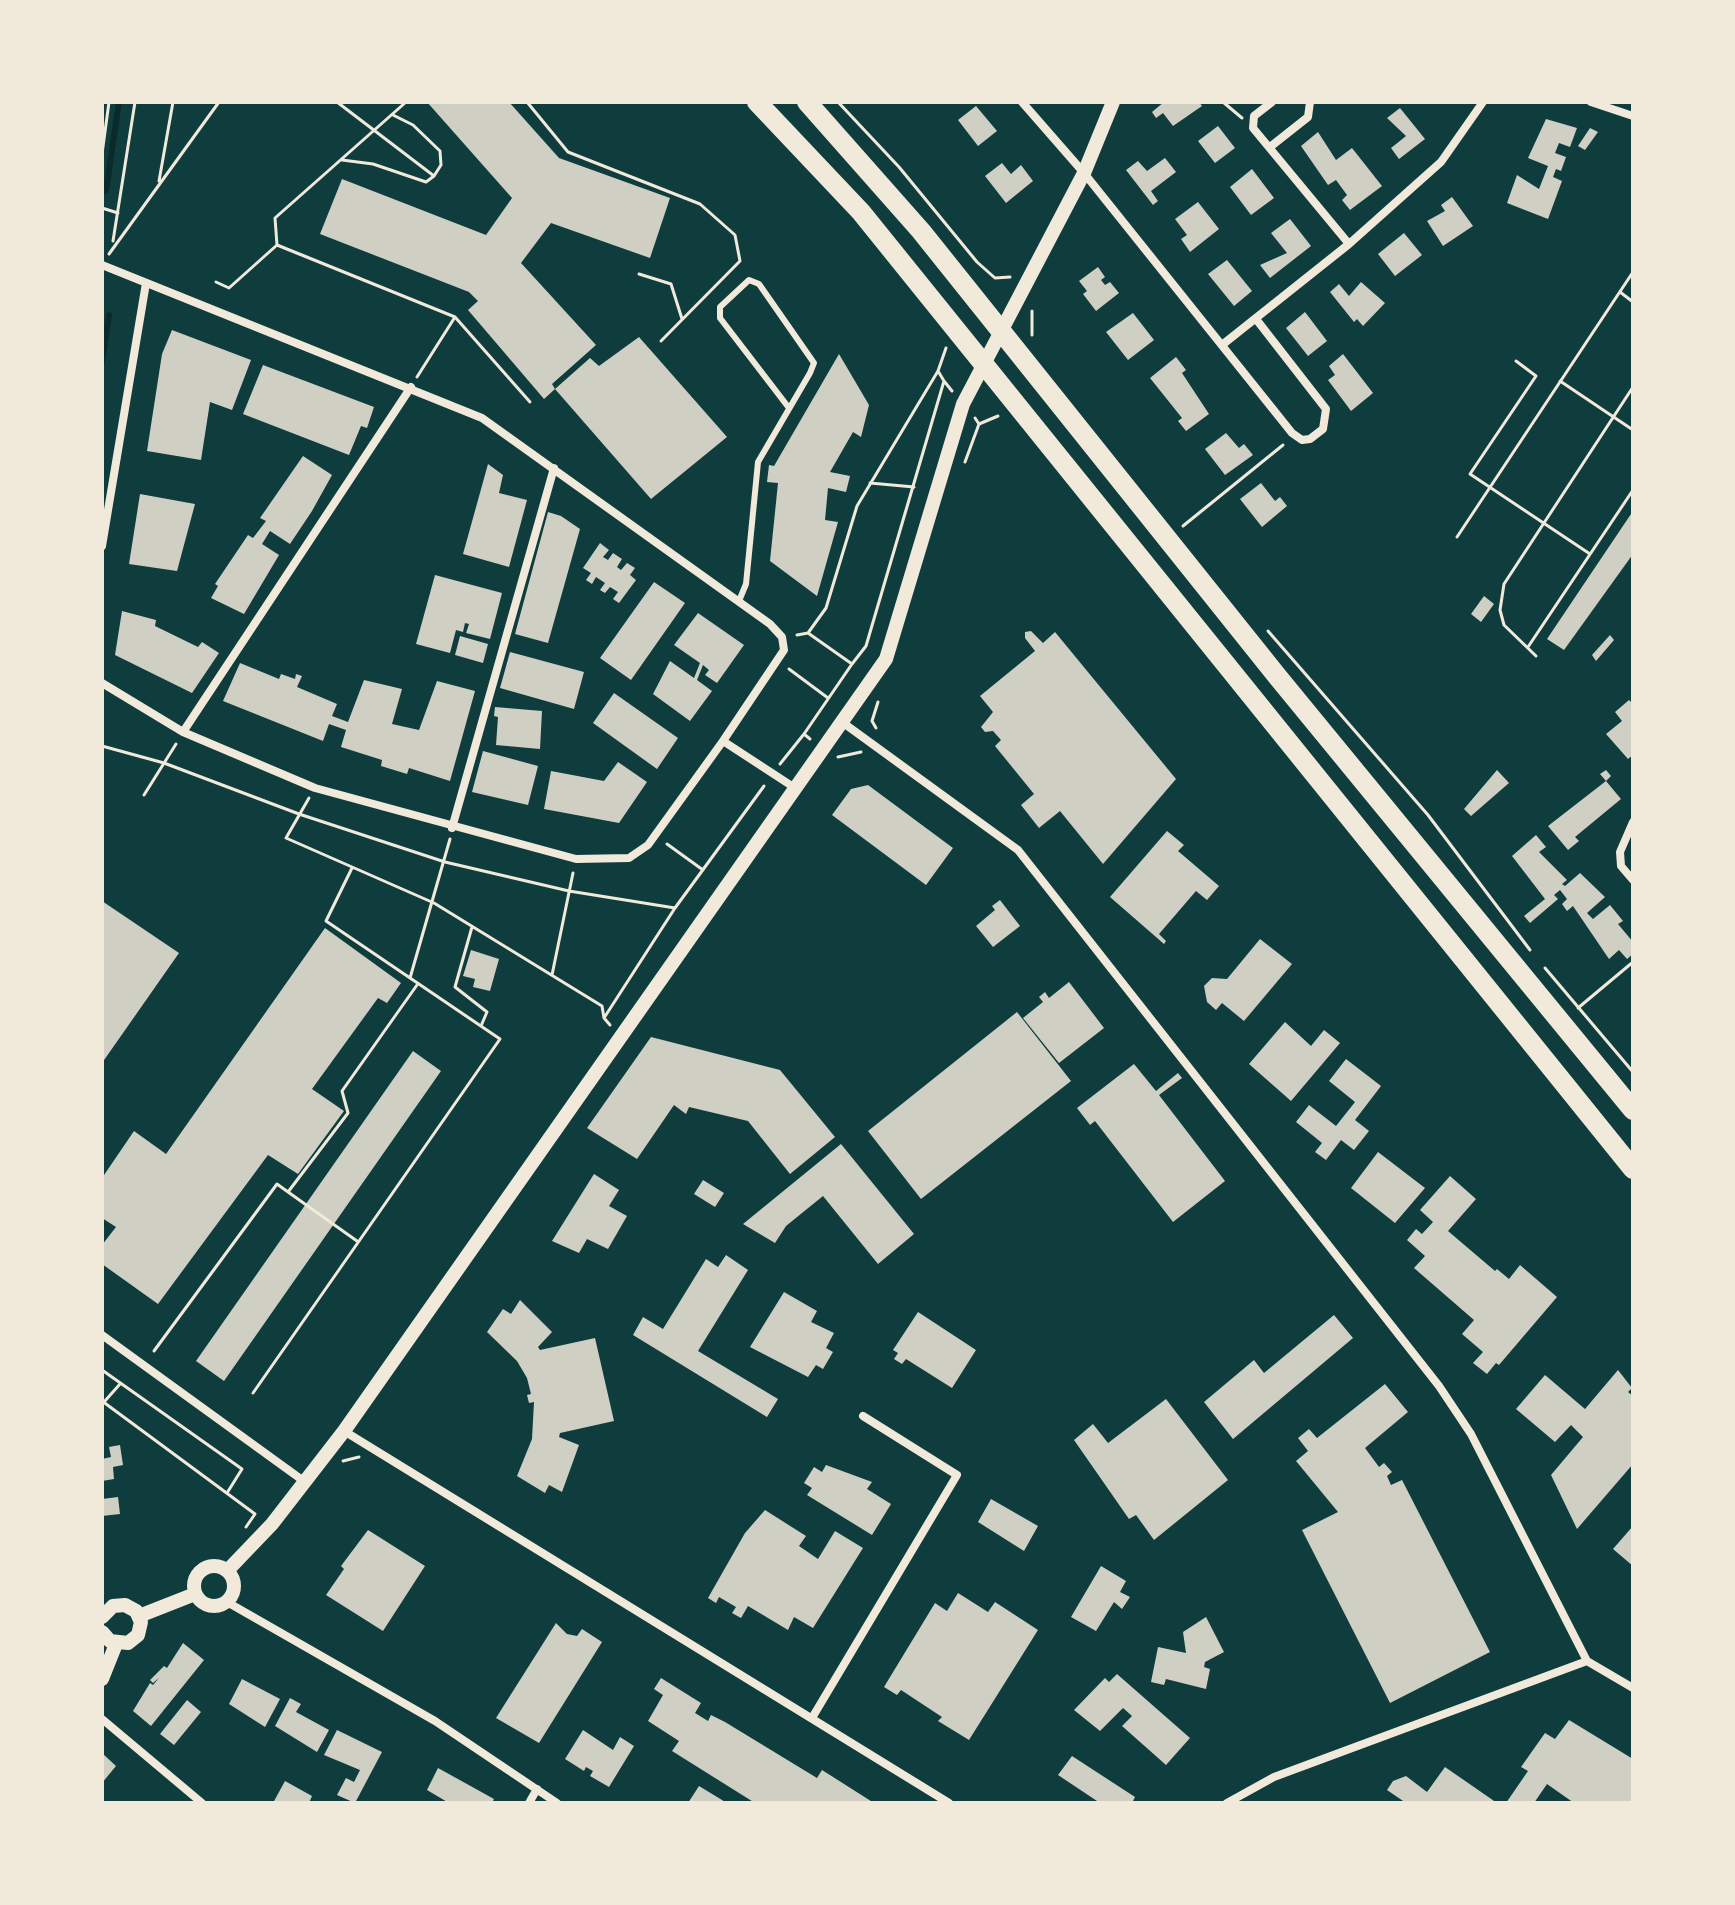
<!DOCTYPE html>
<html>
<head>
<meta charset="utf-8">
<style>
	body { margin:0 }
	#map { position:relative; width:1735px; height:1905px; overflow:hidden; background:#0f3d3e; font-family:Inter,sans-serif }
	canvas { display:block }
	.frame { position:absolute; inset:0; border:104px solid #f1e9da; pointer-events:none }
</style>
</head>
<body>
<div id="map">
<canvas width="1735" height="1905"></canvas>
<div class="frame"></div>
</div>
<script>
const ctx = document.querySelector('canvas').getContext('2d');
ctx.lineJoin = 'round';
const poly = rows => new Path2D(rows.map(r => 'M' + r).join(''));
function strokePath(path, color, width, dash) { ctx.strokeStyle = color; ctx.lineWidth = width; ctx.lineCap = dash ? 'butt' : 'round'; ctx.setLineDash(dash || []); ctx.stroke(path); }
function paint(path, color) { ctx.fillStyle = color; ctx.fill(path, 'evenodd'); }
strokePath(poly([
	[106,191,119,102],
	[102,362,109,315]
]), '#0a2a2b', 6);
paint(poly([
	[427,102,509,102,559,158,670,198,650,258,551,223,521,263,596,345,552,384,555,389,590,358,599,366,639,337,727,437,651,499,555,389,544,399,468,310,478,301,469,292,320,234,342,179,486,235,512,198],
	[1164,102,1199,102,1202,106,1173,126,1163,113,1156,118,1152,112],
	[976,106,997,131,978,146,958,120],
	[1400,108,1425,139,1399,159,1391,148,1406,136,1387,118],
	[1546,119,1577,128,1570,147,1559,143,1555,153,1566,157,1561,171,1556,169,1553,177,1562,181,1548,219,1507,203,1517,175,1539,189,1548,166,1528,158],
	[1218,126,1235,148,1215,163,1198,141],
	[1590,128,1598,132,1585,150,1578,146],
	[1318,132,1336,160,1352,148,1382,186,1350,210,1342,200,1347,195,1336,180,1328,185,1301,146],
	[1165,158,1176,172,1151,191,1158,201,1153,205,1126,170,1138,161,1147,171],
	[1002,163,1011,174,1021,165,1033,181,1006,203,985,176],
	[1252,169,1274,198,1251,215,1230,187],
	[1452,197,1473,226,1443,246,1427,221,1445,211,1441,205],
	[1198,202,1219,229,1190,252,1181,239,1187,235,1175,219],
	[1290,219,1311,246,1270,278,1260,265,1287,253,1271,233],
	[1404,233,1422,255,1395,276,1378,254],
	[1227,260,1252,291,1234,306,1208,274],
	[1098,267,1105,277,1101,280,1105,285,1110,282,1119,293,1096,311,1083,294,1087,291,1079,281],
	[1361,282,1385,303,1363,326,1357,319,1354,322,1330,292,1339,284,1349,296],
	[1305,312,1327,341,1308,356,1286,328],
	[1133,313,1154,340,1128,360,1106,332],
	[172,330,251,360,232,410,210,402,201,460,147,451,162,354],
	[839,354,869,405,861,437,853,432,830,472,850,476,846,492,828,488,825,520,838,522,817,596,770,561,778,483,767,482,769,465,774,466],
	[1343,354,1373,393,1351,411,1328,380,1335,375,1329,366],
	[1176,357,1186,370,1182,373,1209,414,1186,431,1178,421,1182,418,1150,378],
	[263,365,374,407,367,428,361,426,349,455,243,414],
	[1226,433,1239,448,1244,444,1253,455,1225,475,1205,449],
	[303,456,332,475,312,511,290,544,270,531,262,544,279,555,244,614,211,598,218,586,215,584,248,535,253,538,266,521,260,518],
	[488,464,503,475,499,493,527,500,509,567,463,554],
	[1261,483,1275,501,1280,497,1287,506,1262,527,1240,499],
	[140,494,195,504,177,571,129,564],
	[1633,511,1633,554,1564,650,1547,639],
	[548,512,561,516,580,529,548,643,515,634],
	[600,543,609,550,603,557,608,560,613,553,622,559,617,567,621,570,627,563,635,568,630,575,636,580,619,603,613,599,618,592,610,587,605,593,600,590,605,583,596,577,592,584,586,580,591,573,583,568],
	[435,575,502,593,490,639,466,633,469,624,465,623,463,632,456,630,450,653,416,644],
	[654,582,685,603,631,680,600,658],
	[1484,596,1494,604,1481,622,1471,614],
	[122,611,156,620,155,626,198,647,202,642,219,653,192,693,115,655],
	[698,613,744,645,717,683,705,675,709,670,703,665,697,680,712,691,690,721,653,694,670,661,694,678,700,663,674,645],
	[1031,631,1043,643,1055,632,1176,779,1103,864,1060,811,1039,828,1021,805,1034,794,995,746,1001,740,993,731,985,732,981,727,993,712,980,696,1035,651,1025,638,1025,632],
	[1610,635,1614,640,1596,661,1592,655],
	[460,636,488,644,483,663,455,655],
	[510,652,584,672,574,709,500,688],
	[240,663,279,679,281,674,295,679,296,674,302,676,297,687,337,704,332,716,348,722,364,680,402,689,392,724,419,730,437,681,475,691,450,781,409,768,407,774,381,766,382,760,341,747,346,730,329,724,323,741,223,701],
	[614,693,678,738,657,769,593,723],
	[1629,700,1633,704,1633,755,1628,759,1606,734,1622,721,1615,712],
	[495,707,542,711,540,749,496,745,498,717,494,716],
	[483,751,538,766,528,805,472,792],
	[618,762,647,782,619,823,544,809,551,771,604,781],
	[1497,770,1509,783,1471,816,1464,809],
	[1606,770,1611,776,1606,781,1621,799,1575,837,1579,841,1568,850,1548,826,1606,781,1600,774],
	[868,785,953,848,926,885,832,815,851,789],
	[1167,831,1184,845,1178,851,1219,886,1207,900,1196,891,1159,934,1166,941,1164,944,1110,897],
	[1536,835,1546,847,1539,852,1567,880,1562,884,1565,886,1580,873,1605,897,1587,913,1593,919,1610,905,1623,921,1618,924,1633,942,1633,954,1627,959,1619,950,1609,959,1573,906,1567,911,1562,904,1567,899,1560,890,1554,895,1558,899,1530,923,1524,916,1545,899,1512,856],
	[1000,900,1020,926,993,947,976,926,995,910,992,906],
	[102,901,179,953,102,1063],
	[325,928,401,983,387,1003,378,998,312,1089,344,1111,298,1174,268,1155,158,1304,102,1264,102,1245,116,1227,102,1218,102,1178,134,1131,166,1154],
	[1260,939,1292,964,1244,1021,1222,1003,1216,1010,1207,1002,1204,986,1212,978,1227,979],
	[471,950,499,959,490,991,473,987,475,979,463,976],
	[1069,982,1104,1028,1059,1063,1023,1018,1043,1002,1039,997,1045,992,1049,998],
	[1017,1012,1071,1081,921,1199,868,1131],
	[1285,1022,1311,1046,1324,1030,1340,1043,1291,1101,1249,1064],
	[651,1037,780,1070,835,1137,790,1174,748,1121,689,1107,686,1114,674,1105,637,1159,587,1128],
	[413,1051,441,1071,224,1381,196,1361],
	[1346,1059,1381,1086,1355,1120,1369,1131,1354,1150,1341,1140,1326,1160,1315,1152,1322,1143,1296,1122,1309,1105,1336,1126,1355,1102,1329,1081],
	[1134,1064,1156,1091,1178,1073,1182,1078,1159,1095,1225,1181,1173,1222,1095,1121,1090,1125,1077,1108],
	[841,1144,914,1234,878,1264,823,1196,786,1226,775,1243,743,1224],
	[1378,1152,1425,1188,1395,1223,1351,1188],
	[594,1174,619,1190,609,1206,627,1216,608,1249,587,1239,579,1253,552,1241],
	[1450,1176,1476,1199,1448,1231,1495,1271,1497,1269,1509,1279,1520,1265,1557,1297,1499,1365,1496,1363,1487,1374,1473,1363,1483,1352,1462,1334,1474,1320,1414,1268,1425,1256,1407,1240,1416,1229,1422,1234,1433,1222,1420,1210],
	[703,1180,724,1193,715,1207,694,1194],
	[726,1255,748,1270,698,1351,778,1399,767,1417,633,1335,643,1317,663,1329,706,1259,718,1267],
	[784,1292,817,1311,811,1322,834,1333,826,1348,833,1352,823,1369,816,1365,808,1377,750,1347],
	[520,1300,552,1332,538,1347,540,1350,595,1338,614,1421,560,1433,559,1437,579,1445,562,1492,549,1485,545,1493,517,1476,532,1439,534,1402,529,1403,527,1395,531,1394,527,1378,517,1361,487,1332,503,1309,511,1314],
	[918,1312,976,1350,952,1388,906,1359,902,1364,894,1359,898,1353,893,1350],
	[1334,1315,1353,1338,1233,1439,1204,1402,1254,1360,1264,1373],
	[1618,1370,1632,1388,1628,1392,1633,1396,1633,1464,1577,1529,1551,1475,1583,1437,1571,1425,1555,1442,1516,1409,1545,1375,1585,1409],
	[1385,1384,1408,1412,1365,1448,1379,1467,1384,1463,1392,1472,1387,1476,1391,1485,1402,1480,1490,1652,1390,1703,1302,1530,1338,1512,1296,1461,1308,1451,1298,1438,1309,1429,1317,1438],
	[1166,1399,1228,1480,1154,1540,1136,1515,1129,1519,1074,1440,1093,1424,1108,1443],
	[120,1445,123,1465,113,1467,114,1479,102,1481,102,1459,111,1457,109,1447],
	[826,1465,872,1482,867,1489,891,1504,872,1535,807,1495,812,1488,804,1483,814,1467,822,1472],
	[118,1497,120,1514,102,1516,102,1499],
	[991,1499,1038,1526,1024,1551,978,1522],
	[765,1510,806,1536,799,1546,818,1559,835,1531,863,1548,813,1628,794,1617,788,1630,748,1606,741,1618,732,1613,736,1607,719,1597,716,1603,708,1598,745,1533],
	[1633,1526,1633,1566,1613,1549],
	[368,1530,425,1566,383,1631,326,1595,344,1569,341,1566],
	[1101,1566,1126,1581,1120,1592,1130,1597,1122,1609,1114,1602,1096,1631,1071,1617],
	[958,1593,988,1612,995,1602,1038,1630,969,1740,938,1721,942,1717,901,1690,897,1695,884,1687,935,1603,947,1611],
	[1206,1617,1224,1652,1205,1662,1204,1667,1210,1669,1206,1689,1166,1679,1164,1685,1151,1682,1158,1647,1186,1653,1183,1632],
	[556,1623,567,1634,577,1636,582,1629,602,1642,539,1743,496,1718],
	[183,1643,204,1660,151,1726,133,1711,150,1683,153,1685,159,1678,153,1683,150,1680,164,1666,167,1668],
	[1117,1674,1190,1738,1166,1765,1122,1726,1132,1716,1123,1708,1100,1731,1074,1710,1105,1678,1109,1682],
	[661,1678,701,1703,695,1713,708,1721,711,1715,725,1722,817,1778,822,1770,874,1803,755,1803,672,1751,679,1741,648,1721,663,1695,654,1689],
	[242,1679,280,1699,265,1727,229,1704],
	[290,1698,301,1704,296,1712,329,1730,317,1752,275,1726],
	[187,1700,201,1712,174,1745,160,1734],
	[1569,1720,1633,1759,1633,1803,1574,1803,1547,1784,1534,1803,1506,1803,1528,1771,1521,1767,1545,1733,1555,1739],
	[337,1730,382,1752,355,1803,337,1795,346,1778,354,1782,360,1770,324,1755],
	[583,1730,613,1750,620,1737,634,1746,609,1787,590,1776,593,1771,586,1767,584,1771,565,1759],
	[102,1753,116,1766,102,1783],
	[1072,1756,1135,1797,1132,1803,1100,1803,1058,1775],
	[1445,1767,1497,1803,1406,1803,1387,1790,1393,1781,1406,1776,1427,1792],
	[438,1768,494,1799,492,1803,449,1803,427,1790],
	[285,1781,312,1796,309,1803,273,1803],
	[699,1786,727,1803,688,1803]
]), '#cfcfc3');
strokePath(poly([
	[337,102,434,176],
	[406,102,275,218,277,245,455,317,530,402],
	[527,102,568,152,700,204,735,235,740,261,661,341],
	[838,102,899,167,977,262,995,278,1010,277],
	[1223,102,1242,118],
	[102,154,109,102],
	[342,160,373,164,426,182,434,176,441,165,440,151,413,125,393,115],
	[159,181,173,102],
	[102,208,118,213],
	[113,241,135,102],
	[109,254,219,102],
	[639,274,671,284,682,319],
	[216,282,229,288,277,245],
	[1620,292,1633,302],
	[1032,335,1032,311],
	[1516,361,1536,376,1470,474,1590,554],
	[417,377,455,317],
	[944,381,952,391],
	[1560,381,1633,430],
	[979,424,998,416],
	[965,462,979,424,975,418],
	[870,483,914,487],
	[1183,526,1283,445],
	[1457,537,1633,272],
	[1268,631,1428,815,1530,950],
	[808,633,826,608,857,506,938,371,946,348],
	[797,635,808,633,852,664,866,646,944,381,938,371],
	[1528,647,1633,490],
	[1536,656,1504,625,1500,610,1504,584,1633,387],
	[789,669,828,698],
	[876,728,872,721,878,702],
	[810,739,804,734,852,664],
	[102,746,164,763,299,814,445,862,569,891,675,908,764,786],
	[838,757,861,752],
	[780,764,804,734],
	[144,795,176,744],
	[309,798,286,838,434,903,602,1006,604,1018],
	[667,844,703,870],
	[472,927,455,987,487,1012,481,1026],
	[1545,968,1633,1072],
	[552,975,573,873],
	[410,978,450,839],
	[1578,1008,1633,962],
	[610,1025,604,1018,675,908],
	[288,1192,357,1241],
	[154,1351,277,1184,288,1192,348,1113,342,1091,417,985],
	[102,1370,242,1469,227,1493],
	[253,1393,500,1039,326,921,352,868],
	[102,1401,255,1514,246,1527],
	[104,1402,120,1384],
	[343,1461,359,1457]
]), '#f1e9da', 3);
strokePath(poly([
	[739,601,746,584,758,462,810,373,814,363,759,284,749,280,720,307,720,318,789,408]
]), '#f1e9da', 6);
strokePath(poly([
	[1022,102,1084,173,1292,433,1302,440,1310,439,1323,429,1326,409,1256,319],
	[1272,102,1254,116,1253,128,1349,244],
	[1591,102,1633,116],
	[1270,147,1308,117,1310,102],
	[102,265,482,418,770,624,782,637,784,650,723,741,795,788],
	[1222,345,1349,244,1441,162,1483,102],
	[102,546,146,283],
	[102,683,183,732,315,788,576,859,629,858,648,845,723,741],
	[842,722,1018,850,1439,1386,1471,1434,1587,1661,1633,1688],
	[183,732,411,387],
	[1633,822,1620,852,1621,866,1633,880],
	[452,828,554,468],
	[102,1335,305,1482],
	[344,1431,949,1803],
	[227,1602,435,1721,557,1803],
	[812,1718,957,1475,863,1416],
	[102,1719,202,1803],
	[529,1803,537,1789],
	[1227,1803,1274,1777,1587,1661]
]), '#f1e9da', 8);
strokePath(poly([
	'194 1586a20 20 0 1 1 40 0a20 20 0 1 1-40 0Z',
	[227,1571,272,1524,344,1431,886,659,963,404,1084,173,1113,102],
	[139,1616,195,1594],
	[102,1617,113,1606,125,1605,136,1611,141,1622,138,1635,128,1643,110,1641,102,1632],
	[102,1679,116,1644]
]), '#f1e9da', 14);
strokePath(poly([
	[757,102,861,212,1633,1169],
	[807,102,921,231,1277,676,1633,1110]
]), '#f1e9da', 20);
</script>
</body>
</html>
